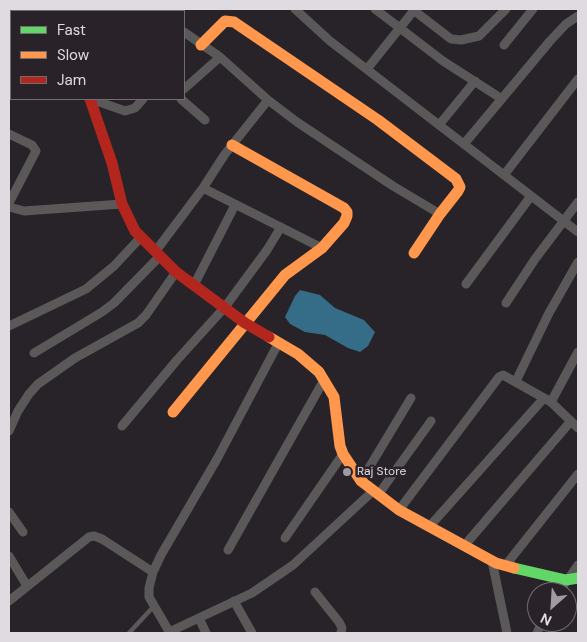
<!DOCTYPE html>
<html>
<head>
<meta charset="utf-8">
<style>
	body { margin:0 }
	#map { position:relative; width:587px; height:642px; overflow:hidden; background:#282328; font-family:"DM Sans",sans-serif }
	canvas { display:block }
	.frame { position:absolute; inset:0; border:10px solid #e0dbe0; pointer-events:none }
	.legend { position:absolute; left:10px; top:10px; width:175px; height:90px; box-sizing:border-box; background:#292229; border:1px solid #726c72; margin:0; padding:6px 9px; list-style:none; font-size:15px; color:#e0dbe0 }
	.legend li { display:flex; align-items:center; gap:10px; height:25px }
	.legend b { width:25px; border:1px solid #726c72 }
	.north { position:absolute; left:527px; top:582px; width:50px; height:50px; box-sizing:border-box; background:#292229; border:1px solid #726c72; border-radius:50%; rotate:206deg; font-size:14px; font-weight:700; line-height:20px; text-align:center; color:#e0dbe0 }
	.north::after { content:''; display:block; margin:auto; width:18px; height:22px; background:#a09ba0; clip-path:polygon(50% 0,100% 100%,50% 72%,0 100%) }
</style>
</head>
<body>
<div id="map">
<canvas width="587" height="642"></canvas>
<div class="frame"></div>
<ul class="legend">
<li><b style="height:6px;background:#63d668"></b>Fast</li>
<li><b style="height:6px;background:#ff974d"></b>Slow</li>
<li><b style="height:6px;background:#b3261e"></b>Jam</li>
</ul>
<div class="north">N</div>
</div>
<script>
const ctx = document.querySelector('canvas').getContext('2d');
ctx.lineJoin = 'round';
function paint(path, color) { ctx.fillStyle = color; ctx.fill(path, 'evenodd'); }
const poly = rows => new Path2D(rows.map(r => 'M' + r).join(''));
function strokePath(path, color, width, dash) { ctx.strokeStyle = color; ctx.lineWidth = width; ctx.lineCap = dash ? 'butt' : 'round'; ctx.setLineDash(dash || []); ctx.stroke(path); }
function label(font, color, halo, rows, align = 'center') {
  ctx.font = font + ' "DM Sans",sans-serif'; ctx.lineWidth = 5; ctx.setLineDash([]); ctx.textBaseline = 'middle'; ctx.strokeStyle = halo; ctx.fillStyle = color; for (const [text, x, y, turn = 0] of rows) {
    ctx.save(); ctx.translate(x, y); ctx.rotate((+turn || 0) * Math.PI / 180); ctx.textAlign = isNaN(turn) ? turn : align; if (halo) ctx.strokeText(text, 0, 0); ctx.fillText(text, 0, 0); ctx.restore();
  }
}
paint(poly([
	[300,290,320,295,335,308,364,320,375,332,368,346,360,352,348,348,325,335,305,332,290,324,285,317,295,296]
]), '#356c88');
strokePath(poly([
	[129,633,154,606]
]), '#5a5858', 4.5);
strokePath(poly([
	[111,9,115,11],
	[155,9,158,11],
	[295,9,330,41,578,232],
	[375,9,443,61,502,99],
	[412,9,451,39,461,40,479,36,506,9],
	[184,32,220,57,268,100,297,122,393,186,440,214],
	[504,45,533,9],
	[367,69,415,9],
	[9,81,11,80],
	[184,89,220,57],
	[91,99,125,111,135,108,143,99],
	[181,99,205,120],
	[439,125,475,81],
	[9,134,32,145,36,151,9,203],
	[464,144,550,41,566,24,578,16],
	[504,175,578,79],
	[203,188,322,248],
	[9,207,24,211,122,204],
	[155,252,203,188,225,154,268,100],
	[466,284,531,196],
	[194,285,235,205],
	[506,303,535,259,578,202],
	[9,326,86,289,114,266,141,237],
	[34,353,102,312,114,303,160,256],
	[516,381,549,313,578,262],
	[551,402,578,352],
	[122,426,177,360,225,307,267,250,281,227],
	[9,431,18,411,29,394,38,384,75,358,138,323,146,315,176,272],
	[361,481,411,398],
	[378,495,431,421],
	[399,510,499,377,503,375,551,402,578,428],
	[9,512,23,532],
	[429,527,544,398],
	[285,538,343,454],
	[464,546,571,421],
	[228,550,324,380],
	[9,556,27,586],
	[492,561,507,633],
	[505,566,578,474],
	[315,592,339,622,342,628,341,633],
	[559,592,578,565],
	[9,601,89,537,94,536,102,539,153,572],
	[234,601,252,633],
	[199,618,206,633],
	[169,632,252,593,293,565,373,491],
	[170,633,149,597,149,588,153,572,161,555,217,459,279,342],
	[537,633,542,622]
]), '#5a5858', 9);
strokePath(poly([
	[514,568,566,580,578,578]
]), '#63d668', 11);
strokePath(poly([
	[201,45,225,21,234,22,378,120,456,179,460,187,458,191,440,214,414,253],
	[269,337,298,354,319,372,334,397,340,446,343,454,361,481,399,510,496,563,514,568],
	[173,412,285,275,322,248,344,223,347,216,347,212,344,208,232,145]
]), '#ff974d', 11);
strokePath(poly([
	[90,99,112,163,122,204,135,231,176,272,245,323,269,337]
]), '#b3261e', 11);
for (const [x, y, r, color] of [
	[347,472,5,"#a09ba0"]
]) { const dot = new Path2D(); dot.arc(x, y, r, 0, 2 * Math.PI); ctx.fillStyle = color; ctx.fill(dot); strokePath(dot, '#292229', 2); }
label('12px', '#e0dbe0', '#292229', [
	["Raj Store",357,472]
], 'left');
</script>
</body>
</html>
